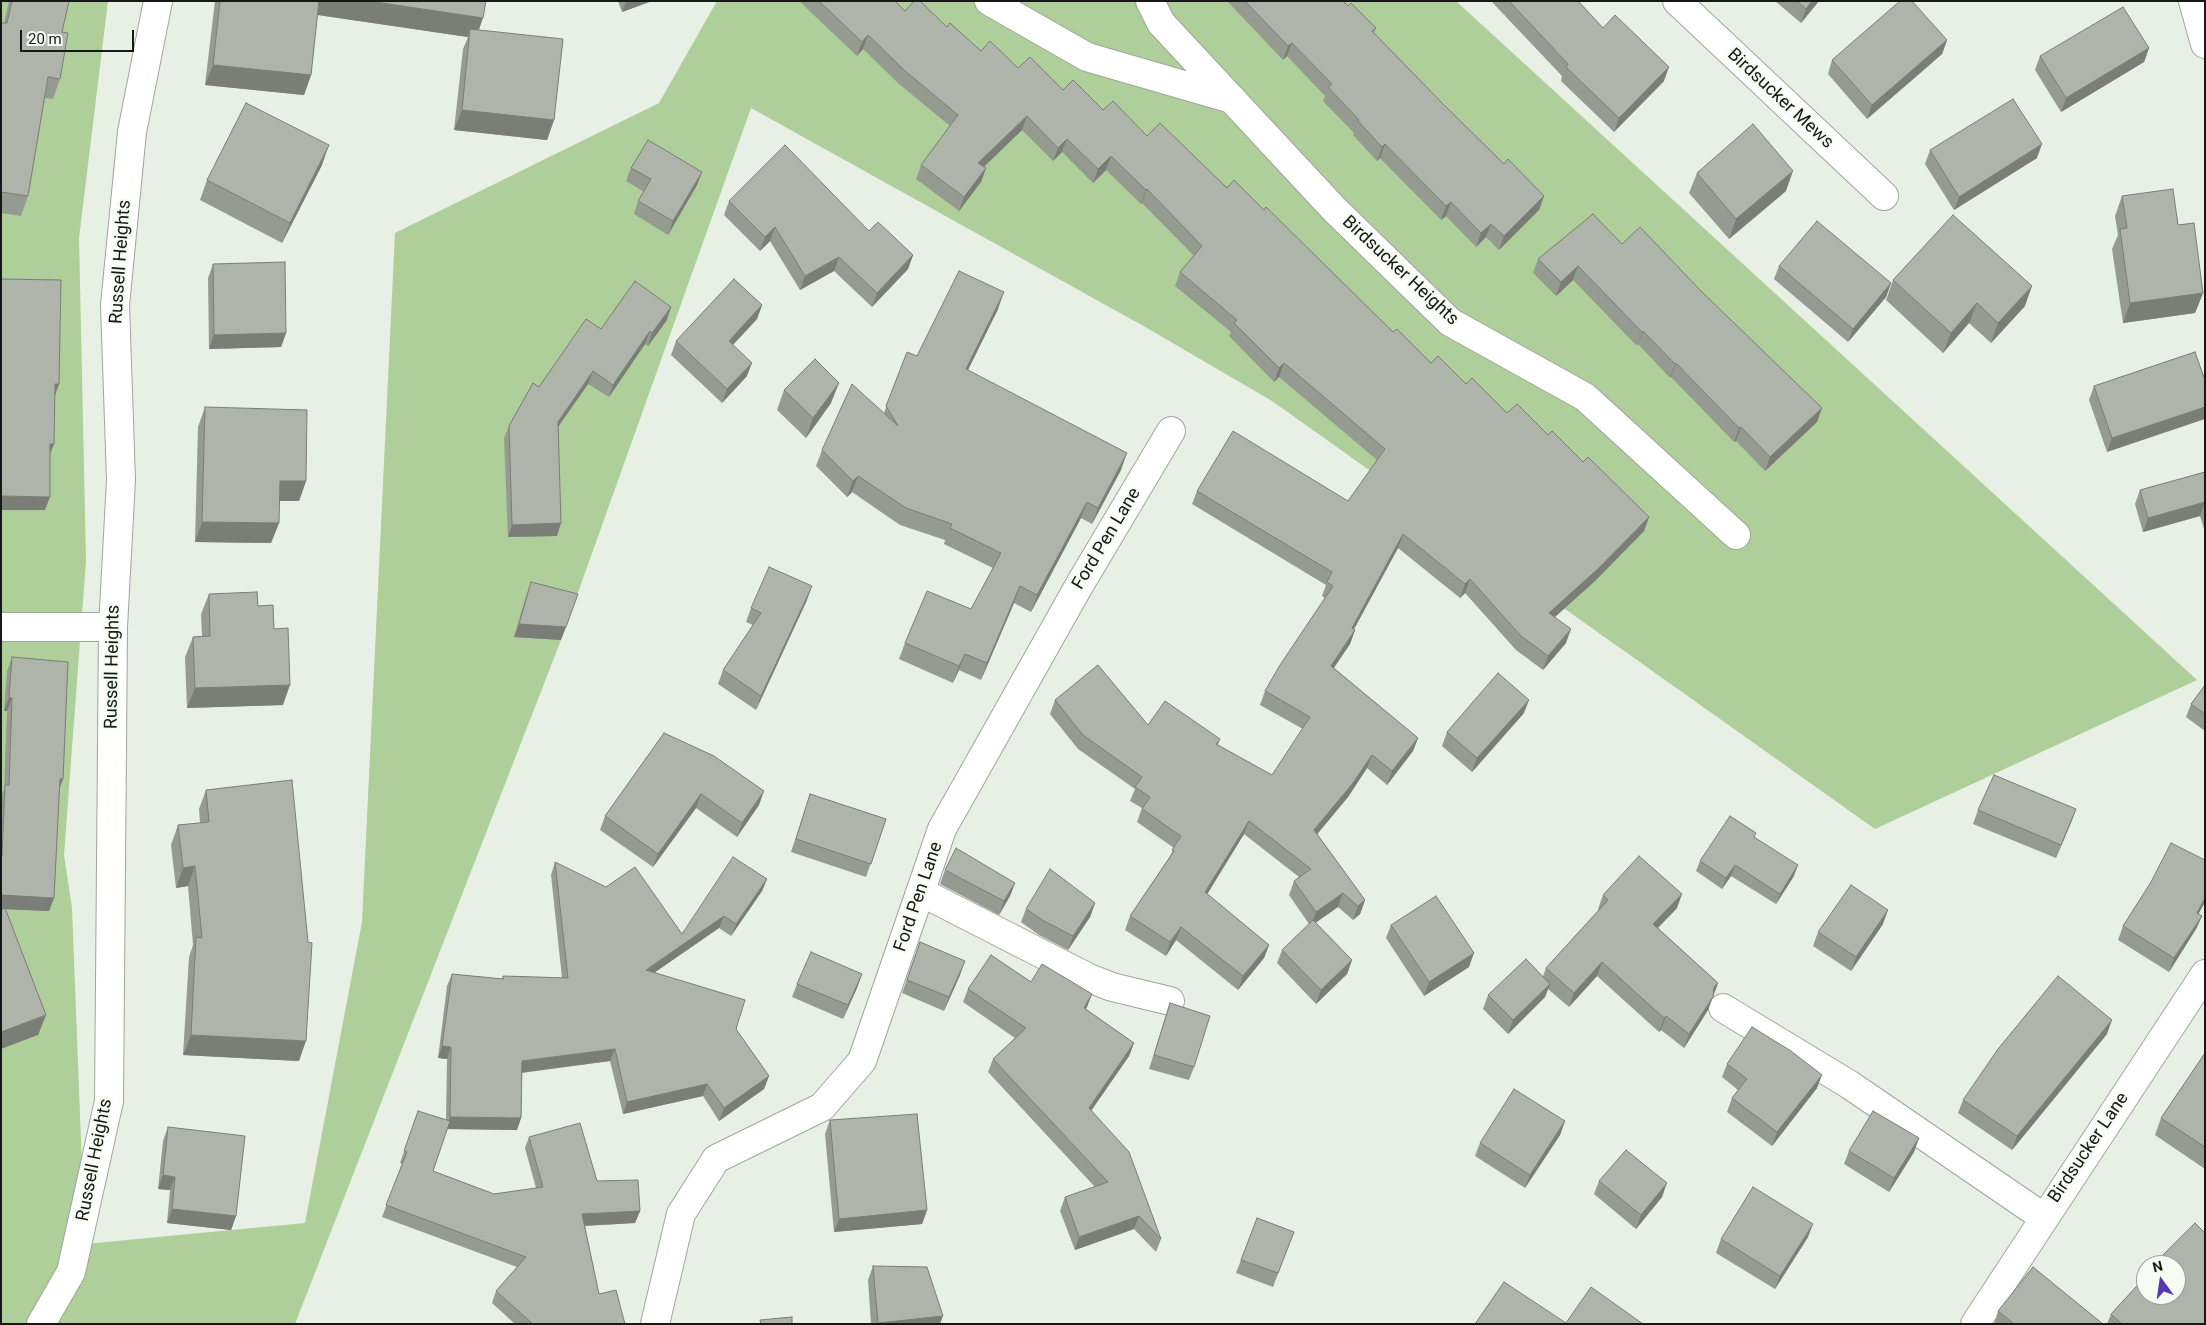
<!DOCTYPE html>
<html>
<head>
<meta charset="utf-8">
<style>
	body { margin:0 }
	#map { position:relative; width:2206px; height:1325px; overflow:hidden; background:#e8efe5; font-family:Roboto,sans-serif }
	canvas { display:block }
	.frame { position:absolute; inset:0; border:2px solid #161815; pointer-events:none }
	.north { position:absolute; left:2136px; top:1255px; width:50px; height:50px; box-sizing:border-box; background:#f6fcf2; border:1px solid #9ca19a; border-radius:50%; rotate:346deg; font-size:14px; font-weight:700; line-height:20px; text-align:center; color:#161815 }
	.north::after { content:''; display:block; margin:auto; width:18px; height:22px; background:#5539b1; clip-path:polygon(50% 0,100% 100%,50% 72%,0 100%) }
	.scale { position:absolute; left:20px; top:30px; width:114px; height:22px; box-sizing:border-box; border:2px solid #161815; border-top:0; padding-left:6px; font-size:15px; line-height:18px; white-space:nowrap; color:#161815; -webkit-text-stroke:4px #f6fcf2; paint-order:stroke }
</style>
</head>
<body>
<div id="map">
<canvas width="2206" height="1325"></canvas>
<div class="frame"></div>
<div class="north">N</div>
<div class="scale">20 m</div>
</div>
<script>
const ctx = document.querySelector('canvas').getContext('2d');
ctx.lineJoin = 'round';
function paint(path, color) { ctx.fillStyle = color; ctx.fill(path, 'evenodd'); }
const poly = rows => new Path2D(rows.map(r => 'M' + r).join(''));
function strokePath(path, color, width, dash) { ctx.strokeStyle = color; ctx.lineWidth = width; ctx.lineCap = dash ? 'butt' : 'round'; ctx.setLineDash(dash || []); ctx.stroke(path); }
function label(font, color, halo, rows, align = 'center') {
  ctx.font = font + ' Roboto,sans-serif'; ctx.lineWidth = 5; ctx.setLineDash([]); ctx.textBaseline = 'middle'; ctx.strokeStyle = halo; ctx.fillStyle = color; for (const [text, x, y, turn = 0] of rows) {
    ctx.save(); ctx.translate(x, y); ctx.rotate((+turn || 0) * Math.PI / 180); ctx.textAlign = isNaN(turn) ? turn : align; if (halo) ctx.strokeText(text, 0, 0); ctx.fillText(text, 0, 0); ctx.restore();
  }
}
paint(poly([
	[1,1,108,1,79,238,86,561,64,855,72,908,85,1244,305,1223,362,922,395,233,659,103,717,1,1456,1,2197,680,1875,829,1272,401,1147,328,751,108,561,640,295,1324,1,1324]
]), '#aece9a');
const minor = poly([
	[989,1,1087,57,1232,99],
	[1150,1,1161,23,1334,209,1450,322,1585,397,1736,535],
	[1677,1,1884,196],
	[2193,1,2205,44],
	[1,627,113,627],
	[921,892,1089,978,1112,987,1170,1001],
	[1723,1008,1850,1085,2043,1217],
	[41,1324,71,1272,109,1101,113,627,121,480,115,305,132,132,158,1],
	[655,1324,681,1214,716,1159,822,1107,862,1061,942,829,1080,584,1171,431],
	[1975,1324,2205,974]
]);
strokePath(minor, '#a1a69d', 30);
strokePath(minor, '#fff', 28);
paint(poly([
	[9,1,69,1,62,32,60,79,53,99,44,98,28,196,21,216,1,213,1,23,4,23],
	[215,1,486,1,479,30,554,120,547,140,454,130,463,49,468,37,317,15,311,75,304,95,205,85],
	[618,1,652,1,622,12],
	[799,1,895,1,905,11,947,27,981,51,1018,68,1103,110,1147,136,1264,210,1393,332,1431,363,1466,384,1507,413,1548,435,1583,462,1649,517,1644,531,1595,581,1554,617,1566,643,1543,670,1516,650,1465,593,1460,598,1398,548,1354,629,1355,630,1350,644,1334,668,1418,738,1413,751,1387,785,1367,768,1348,797,1317,834,1365,900,1360,914,1353,920,1338,907,1315,923,1352,960,1347,974,1316,1004,1277,963,1282,950,1309,924,1289,895,1294,881,1299,877,1244,834,1207,894,1269,945,1264,958,1238,990,1176,940,1166,956,1125,930,1130,916,1169,858,1174,848,1137,822,1142,808,1130,801,1135,789,1078,749,1050,714,1055,700,1148,725,1220,739,1218,745,1272,775,1303,729,1260,705,1265,691,1325,598,1322,596,1326,585,1192,504,1197,491,1348,501,1377,460,1279,377,1274,382,1229,336,1231,332,1175,286,1180,272,1194,256,1142,203,1141,204,1106,170,1093,183,1062,152,1053,161,1022,130,984,167,986,168,981,182,959,211,916,179,921,165,950,126,899,84,863,49,857,56],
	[1227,1,1343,1,1348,6,1376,28,1374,33,1442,103,1504,164,1544,196,1539,210,1499,250,1486,237,1476,247,1446,216,1441,220,1380,158,1377,161,1353,135,1354,133,1323,101,1325,96,1287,56,1283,60],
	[1491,1,1578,1,1603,28,1664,81,1614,132,1561,81,1562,76],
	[1775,1,1819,1,1801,23],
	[1947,40,1942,54,1867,119,1828,74,1832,60],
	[2149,48,2144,62,2061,112,2035,70,2040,56],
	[1930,150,2037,158,1954,210,1925,164],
	[322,165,282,243,200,200,207,180],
	[631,168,702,172,697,185,668,235,634,214,638,201,644,192,626,181],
	[1697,173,1786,191,1729,239,1689,193],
	[2122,196,2203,293,2195,313,2123,323,2112,249,2118,235,2115,216],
	[729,201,869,231,913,255,908,269,872,307,834,271,800,290,770,241,760,251,724,215],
	[1622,244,1817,422,1765,471,1736,441,1734,442,1671,377,1670,378,1638,344,1637,346,1573,280,1556,296,1533,273,1538,259],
	[213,264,286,333,281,347,209,349,208,278],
	[1779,266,1891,283,1886,297,1848,342,1774,279],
	[1893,280,2025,306,1991,343,1969,323,1943,353,1886,300],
	[762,305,757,319,733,345,747,376,722,403,671,355,676,341],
	[998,309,968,370,1121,470,1092,524,1081,518,1031,612,1014,603,981,680,959,670,953,683,899,659,905,643,971,609,993,568,944,544,945,540,900,525,852,492,847,497,816,466,822,450,884,413,907,352,917,356],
	[667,320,648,346,645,344,609,397,588,384,558,427,557,536,508,537,504,438,509,426,539,387],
	[2195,352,2107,452,2089,400,2094,386],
	[784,390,831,403,806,438,777,410],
	[205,407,306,481,299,501,279,501,279,523,271,543,195,542,198,427],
	[2205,472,2205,532,2200,516,2143,532,2135,504,2140,490],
	[531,582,561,640,514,637,526,596],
	[209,594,258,606,274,629,283,705,187,708,185,657,193,637,202,636,201,614],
	[807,600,756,710,718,684,723,670,753,625,746,622,751,608],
	[12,657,59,789,54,898,49,911,5,909,46,1015,38,1035,2,909,1,909,1,797,4,789,7,711,4,711,7,671],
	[2205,685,2205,731,2186,717,2191,704],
	[1524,713,1472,772,1442,746,1447,732],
	[664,733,759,805,737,837,696,808,653,867,600,830,605,816],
	[206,790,299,1061,183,1055,189,957,193,945,188,886,176,888,171,845,178,825,200,823,199,809],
	[810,794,886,819,866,877,791,852],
	[2076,809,2056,858,1973,824,1978,810],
	[1754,837,1794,876,1776,904,1731,876,1722,889,1696,871,1700,861],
	[2205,860,2205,902,2198,914,2202,916,2196,929,2169,972,2118,940,2123,926],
	[555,862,682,934,767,879,762,891,731,936,719,928,655,972,736,1029,769,1076,764,1089,719,1121,703,1096,623,1114,610,1061,522,1073,521,1118,517,1130,447,1129,433,1171,494,1194,536,1188,525,1148,529,1137,640,1211,635,1223,585,1226,599,1294,625,1324,515,1324,492,1303,496,1291,517,1267,382,1217,402,1164,400,1163,418,1111,446,1120,447,1059,438,1058,447,986,452,974,502,979,503,976,562,978,551,875],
	[945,870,1015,883,1010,896,999,915,940,884],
	[1603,895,1677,908,1658,928,1718,983,1708,1010,1684,1048,1661,1030,1659,1032,1597,976,1569,1007,1548,989,1545,997,1508,1034,1483,1009,1488,995,1543,976,1546,968,1599,910,1598,909],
	[1095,903,1090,917,1068,950,1039,935,1021,922,1026,909],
	[1883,924,1851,971,1813,946,1818,932],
	[1391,925,1469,967,1424,996,1386,938],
	[920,942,960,975,944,1011,902,993],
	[862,974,857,988,843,1019,792,997,797,984],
	[1031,982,1092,994,1086,1009,1134,1043,1129,1056,1091,1111,1161,1239,1156,1252,1134,1229,1075,1250,1060,1211,1065,1197,1095,1187,988,1072,993,1059,1015,1038,963,1002,968,989],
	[1170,1003,1194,1067,1189,1080,1149,1069],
	[2107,1034,2012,1150,1958,1113,1963,1100],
	[2205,1053,2205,1169,2155,1135,2161,1118],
	[1727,1064,1817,1088,1772,1146,1727,1112,1732,1098,1738,1090,1722,1077],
	[830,1120,927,1210,922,1224,834,1232,825,1134],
	[1565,1121,1560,1135,1525,1188,1475,1156,1480,1143],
	[168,1127,236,1216,231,1230,167,1223,170,1190,158,1189,163,1141],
	[1919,1138,1914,1152,1889,1192,1844,1164,1849,1151],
	[1599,1181,1662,1197,1636,1229,1594,1194],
	[1257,1218,1294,1232,1273,1287,1236,1273],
	[2195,1223,2205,1233,2205,1324,2107,1324,2111,1314,2146,1276,2146,1295,2176,1295,2176,1265,2154,1265,2154,1264],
	[1808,1237,1775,1289,1716,1253,1721,1239],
	[873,1266,940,1324,871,1324,868,1280],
	[1998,1311,2103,1324,1994,1324]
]), '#969b92');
paint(poly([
	[317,1,369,1,483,18,476,38,470,29,468,37,312,14],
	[626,1,652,1,622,12],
	[1812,1,1819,1,1801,23,1806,9],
	[868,35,863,49,857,56,862,42],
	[1947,40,1942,54,1867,119,1872,105],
	[1292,43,1287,56,1283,60,1288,46],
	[2149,48,2144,62,2061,112,2066,98],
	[213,65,311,75,304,95,205,85],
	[1669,67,1664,81,1614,132,1619,118],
	[462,110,554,120,547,140,454,130],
	[1027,116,1022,130,973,177,978,163],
	[1067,139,1062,152,1053,161,1058,148],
	[1385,144,1380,158,1377,161,1382,147],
	[2042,144,2037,158,1954,210,1959,197],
	[329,145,322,165,282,243,290,223],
	[1111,156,1106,170,1093,183,1098,169],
	[986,168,981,182,959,211,964,197],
	[1793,171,1786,191,1729,239,1736,219],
	[702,172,697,185,668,235,673,221],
	[1147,189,1142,203,1141,204,1146,190],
	[1544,196,1539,210,1499,250,1504,236],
	[1451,202,1446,216,1441,220,1446,206],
	[1491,224,1486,237,1476,247,1481,233],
	[775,227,770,241,760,251,765,237],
	[913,255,908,269,872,307,877,293],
	[839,257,834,271,800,290,805,276],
	[1578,266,1573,280,1556,296,1561,282],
	[1891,283,1886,297,1848,342,1853,329],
	[2032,286,2025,306,1991,343,1998,323],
	[1004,292,998,309,960,386,966,369],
	[2203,293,2195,313,2123,323,2130,303],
	[1977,303,1969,323,1943,353,1951,333],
	[762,305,757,319,724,354,729,341],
	[671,307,667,320,648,346,652,333],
	[650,331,645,344,609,397,613,385],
	[1643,331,1638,344,1637,346,1642,332],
	[286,333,281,347,209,349,214,335],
	[752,363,747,376,722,403,727,389],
	[1284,363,1279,377,1274,382,1279,368],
	[1676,363,1671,377,1670,378,1675,364],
	[593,371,588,384,553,434,558,422],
	[839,383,831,403,806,438,813,418],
	[55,384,59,384,54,398],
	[2205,407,2205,419,2107,452,2112,438],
	[1822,408,1817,422,1765,471,1770,457],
	[1741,427,1736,441,1734,442,1739,428],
	[50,444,54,444,49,457],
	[1127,453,1121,470,1092,524,1098,508],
	[858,476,852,492,847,497,853,481],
	[280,481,306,481,299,501,273,501],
	[1,496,50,497,45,510,1,510],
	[1087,502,1081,518,1031,612,1037,595],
	[2205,502,2200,516,2143,532,2148,518],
	[1649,517,1644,531,1595,581,1544,627,1549,613],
	[202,522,279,523,271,543,195,542],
	[561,523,557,536,508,537,512,525],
	[1403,534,1398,548,1347,642,1355,630,1350,644,1326,679,1331,666,1352,628],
	[1470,579,1465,593,1460,598,1465,584],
	[812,586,807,600,756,710,761,696],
	[1020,586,1014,603,981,680,987,663],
	[519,624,566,627,561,640,514,637],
	[1571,629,1566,643,1543,670,1548,656],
	[965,654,959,670,953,683,959,666],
	[290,685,283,705,187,708,195,688],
	[9,697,12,698,7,711,4,711],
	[1529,700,1524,713,1472,772,1477,758],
	[1418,738,1413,751,1387,785,1392,771],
	[1372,755,1367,768,1348,797,1309,844,1314,830],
	[60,779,63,779,58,793],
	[764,791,759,805,737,837,742,823],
	[701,794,696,808,653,867,658,854],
	[2076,809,2071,823,2056,858,2061,845],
	[1249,821,1244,834,1200,906,1205,892],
	[1735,865,1731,876,1722,889,1726,878],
	[1798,865,1794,876,1776,904,1780,894],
	[195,866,188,886,176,888,183,868],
	[767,879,762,891,731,936,736,924],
	[1015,883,1010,896,999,915,1004,901],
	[1343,893,1338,907,1311,926,1316,912],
	[1682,894,1677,908,1648,938,1653,924],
	[1,895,54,898,49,911,1,909],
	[2205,898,2205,902,2192,926,2197,913],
	[1365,900,1360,914,1353,920,1358,906],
	[1095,903,1090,917,1068,950,1073,936],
	[1888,910,1883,924,1851,971,1856,957],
	[724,916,719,928,641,982,646,970],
	[2202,916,2196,929,2169,972,2174,958],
	[1181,927,1176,940,1166,956,1170,942],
	[1269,945,1264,958,1238,990,1243,976],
	[1474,953,1469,967,1424,996,1429,982],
	[1352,960,1347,974,1316,1004,1321,990],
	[965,961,960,975,944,1011,949,997],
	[1602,962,1597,976,1569,1007,1574,993],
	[862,974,857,988,843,1019,848,1005],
	[1718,983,1708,1010,1684,1048,1689,1034,1714,987],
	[1550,984,1545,997,1508,1034,1513,1020],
	[1092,994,1087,1007,1079,1021,1084,1008],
	[46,1015,38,1035,1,1049,1,1032],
	[1666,1016,1661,1030,1659,1032,1664,1018],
	[2112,1020,2107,1034,2012,1150,2017,1136],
	[191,1035,306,1041,299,1061,183,1055],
	[1134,1043,1129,1056,1084,1121,1089,1108],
	[442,1046,451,1047,447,1059,438,1058],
	[615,1049,610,1061,517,1073,522,1061],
	[1822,1075,1817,1088,1772,1146,1777,1132],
	[769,1076,764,1089,719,1121,724,1108],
	[707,1084,703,1096,623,1114,627,1102],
	[450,1117,521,1118,517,1130,446,1129],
	[1565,1121,1560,1135,1525,1188,1530,1175],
	[1919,1138,1914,1152,1889,1192,1894,1178],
	[163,1175,175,1177,170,1190,158,1189],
	[1667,1183,1662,1197,1636,1229,1641,1215],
	[172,1209,236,1216,231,1230,167,1223],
	[927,1210,922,1224,834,1232,839,1219],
	[640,1211,635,1223,578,1226,582,1214],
	[1139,1216,1134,1229,1075,1250,1079,1237],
	[1813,1224,1808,1237,1775,1289,1780,1276],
	[943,1316,940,1324,877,1324,878,1323]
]), '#7a7e77');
const building = poly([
	[12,1,69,1,62,32,68,33,60,79,48,77,28,196,1,192,1,23,7,23,12,1],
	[220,1,319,1,311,75,213,65,220,1],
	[369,1,486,1,483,18,369,1],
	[819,1,895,1,905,11,914,1,920,1,947,27,950,23,981,51,990,41,1018,68,1030,57,1063,90,1073,80,1103,110,1113,101,1147,136,1160,123,1227,188,1234,180,1264,210,1266,207,1393,332,1397,329,1431,363,1438,356,1466,384,1472,378,1507,413,1517,404,1548,435,1552,431,1583,462,1588,457,1649,517,1600,567,1549,613,1571,629,1548,656,1521,636,1470,579,1465,584,1403,534,1352,628,1355,630,1331,666,1418,738,1392,771,1372,755,1353,783,1314,830,1365,900,1358,906,1343,893,1316,912,1294,881,1311,869,1249,821,1205,892,1269,945,1243,976,1181,927,1170,942,1130,916,1174,851,1172,850,1181,836,1142,809,1150,797,1135,787,1142,777,1083,735,1055,700,1098,665,1148,725,1165,701,1220,739,1216,744,1272,775,1310,717,1265,691,1280,665,1333,586,1327,582,1332,572,1197,491,1233,431,1348,501,1385,449,1284,363,1279,368,1234,323,1237,320,1180,272,1202,246,1147,189,1146,190,1111,156,1098,169,1067,139,1058,148,1027,116,978,163,986,168,964,197,921,165,958,115,904,70,868,35,862,42,819,1],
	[1245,1,1343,1,1348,6,1351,3,1376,28,1372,31,1442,103,1504,164,1508,159,1544,196,1504,236,1491,224,1481,233,1451,202,1446,206,1385,144,1382,147,1358,121,1359,120,1328,87,1332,84,1292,43,1288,46,1245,1],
	[1509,1,1578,1,1603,28,1615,15,1669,67,1619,118,1566,67,1568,64,1509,1],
	[1797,1,1812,1,1806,9,1797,1],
	[1900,1,1912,1,1947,40,1872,105,1832,60,1900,1],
	[2123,7,2149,48,2066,98,2040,56,2123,7],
	[470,29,563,39,554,120,462,110,470,29],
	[2013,99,2042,144,1959,197,1930,150,2013,99],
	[246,103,329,145,290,223,207,180,246,103],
	[1753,124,1793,171,1736,219,1697,173,1753,124],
	[648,140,702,172,673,221,638,201,651,179,631,168,648,140],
	[785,145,869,231,878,222,913,255,877,293,839,257,805,276,775,227,765,237,729,201,785,145],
	[2173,189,2178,225,2194,223,2203,293,2130,303,2120,229,2127,228,2122,196,2173,189],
	[1593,214,1622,244,1640,227,1701,291,1822,408,1770,457,1741,427,1739,428,1676,363,1675,364,1643,331,1642,332,1578,266,1561,282,1538,259,1593,214],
	[1953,215,2032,286,1998,323,1977,303,1951,333,1893,280,1953,215],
	[1817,221,1891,283,1853,329,1779,266,1817,221],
	[285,262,286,333,214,335,213,264,285,262],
	[959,271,1004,292,966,369,1127,453,1098,508,1087,502,1037,595,1020,586,987,663,965,654,959,666,905,643,927,591,971,609,1001,553,950,528,952,524,906,508,858,476,853,481,822,450,852,384,898,426,886,406,907,352,917,356,959,271],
	[1,279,61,280,59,384,55,384,54,444,50,444,50,497,1,496,1,279],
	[734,279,762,305,729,341,752,363,727,389,676,341,734,279],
	[635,281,671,307,652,333,650,331,613,385,593,371,558,422,561,523,512,525,509,426,533,383,539,387,586,319,601,329,635,281],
	[2195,352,2205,380,2205,407,2112,438,2094,386,2195,352],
	[815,359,839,383,813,418,784,390,815,359],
	[205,407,307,410,306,481,280,481,279,523,202,522,205,407],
	[2205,472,2205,502,2148,518,2140,490,2205,472],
	[769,567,812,586,761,696,723,670,761,613,751,608,769,567],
	[531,582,578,594,566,627,519,624,531,582],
	[257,592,258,606,273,605,274,629,288,628,290,685,195,688,193,637,210,636,209,594,257,592],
	[12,657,68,662,63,779,60,779,54,898,1,895,1,856,2,856,5,785,9,785,12,698,9,697,12,657],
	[1498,673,1529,700,1477,758,1447,732,1498,673],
	[2205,685,2205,714,2191,704,2205,685],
	[664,733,714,756,764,791,742,823,701,794,658,854,605,816,664,733],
	[1994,775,2076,809,2061,845,1978,810,1994,775],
	[292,780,308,942,312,943,306,1041,191,1035,196,937,202,938,195,866,183,868,178,825,209,822,206,790,292,780],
	[810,794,886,819,871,864,796,839,810,794],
	[1730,816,1756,833,1754,837,1798,865,1780,894,1735,865,1726,878,1700,861,1730,816],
	[2171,843,2205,860,2205,898,2197,913,2202,916,2174,958,2123,926,2151,882,2171,843],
	[956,848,1015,883,1004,901,945,870,956,848],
	[1639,856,1682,894,1653,924,1718,983,1714,987,1713,997,1689,1034,1666,1016,1664,1018,1602,962,1574,993,1546,968,1608,900,1603,895,1639,856],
	[733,857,767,879,736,924,724,916,646,970,745,1000,736,1029,769,1076,724,1108,707,1084,627,1102,615,1049,522,1061,521,1118,450,1117,451,1047,442,1046,452,974,503,979,503,976,568,978,555,862,606,887,635,867,682,934,733,857],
	[1050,869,1095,903,1073,936,1044,921,1026,909,1050,869],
	[1851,885,1888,910,1856,957,1818,932,1851,885],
	[1436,896,1474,953,1429,982,1391,925,1436,896],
	[5,908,46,1015,1,1032,1,910,5,908],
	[1313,920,1352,960,1321,990,1282,950,1313,920],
	[920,942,965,961,949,997,907,980,920,942],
	[811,952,862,974,848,1005,797,984,811,952],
	[991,955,1031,982,1042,964,1092,994,1084,1008,1134,1043,1089,1108,1129,1152,1161,1239,1139,1216,1079,1237,1065,1197,1108,1182,993,1059,1026,1028,968,989,991,955],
	[1526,959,1550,984,1513,1020,1488,995,1526,959],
	[2058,976,2112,1020,2017,1136,1963,1100,1998,1049,2058,976],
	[1170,1003,1210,1016,1194,1067,1154,1055,1170,1003],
	[1752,1027,1791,1051,1822,1075,1777,1132,1732,1098,1747,1079,1727,1064,1752,1027],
	[2205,1053,2205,1147,2161,1118,2205,1053],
	[1514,1089,1565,1121,1530,1175,1480,1143,1514,1089],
	[418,1111,450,1121,433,1171,494,1194,543,1187,529,1137,580,1123,597,1181,638,1180,640,1211,582,1214,599,1294,616,1290,625,1324,533,1324,496,1291,526,1257,386,1205,407,1152,404,1151,418,1111],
	[1873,1111,1919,1138,1894,1178,1849,1151,1873,1111],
	[917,1114,927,1210,839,1219,830,1120,917,1114],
	[168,1127,245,1136,236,1216,172,1209,175,1177,163,1175,168,1127],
	[1626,1150,1667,1183,1641,1215,1599,1181,1626,1150],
	[1753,1187,1813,1224,1780,1276,1721,1239,1753,1187],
	[1257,1218,1294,1232,1278,1273,1241,1260,1257,1218],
	[2195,1223,2205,1233,2205,1324,2122,1324,2111,1314,2146,1276,2146,1295,2176,1295,2176,1265,2156,1265,2154,1264,2195,1223],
	[873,1266,927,1267,943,1316,878,1323,873,1266],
	[2033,1267,2103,1324,2014,1324,1998,1311,2033,1267],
	[1504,1282,1566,1323,1591,1287,1643,1324,1475,1324,1504,1282],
	[792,1317,792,1324,761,1324,760,1320,792,1317]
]);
paint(building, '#aeb4aa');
strokePath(building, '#7a7e77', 1);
label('18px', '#161815', '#f6fcf2', [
	["Birdsucker Mews",1780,99,43],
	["Russell Heights",121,262,-86],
	["Birdsucker Heights",1400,271,43],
	["Ford Pen Lane",1107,539,-59],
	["Russell Heights",113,667,-89],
	["Ford Pen Lane",919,897,-71],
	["Birdsucker Lane",2089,1148,-56],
	["Russell Heights",95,1160,-79]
]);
</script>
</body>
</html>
